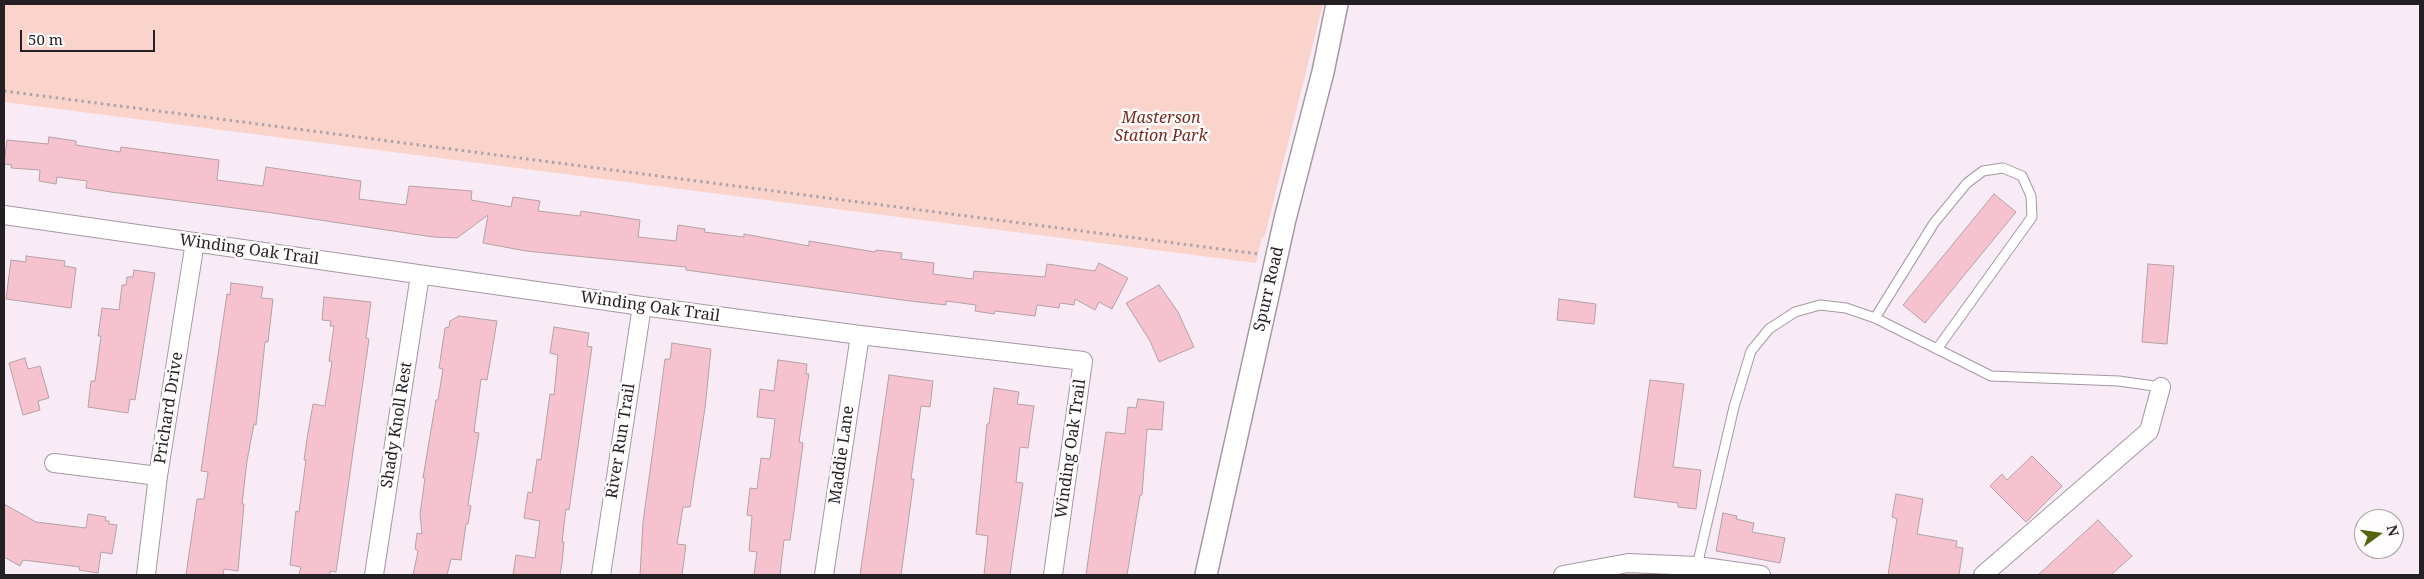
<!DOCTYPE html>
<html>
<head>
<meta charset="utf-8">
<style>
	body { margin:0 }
	#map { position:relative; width:2424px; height:579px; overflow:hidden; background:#f9ebf6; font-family:"Noto Serif",serif }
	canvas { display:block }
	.frame { position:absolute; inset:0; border:5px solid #241f23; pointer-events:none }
	.north { position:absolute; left:2354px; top:509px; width:50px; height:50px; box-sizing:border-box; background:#fffcfe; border:1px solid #a7a4a6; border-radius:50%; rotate:76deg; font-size:14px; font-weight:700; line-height:20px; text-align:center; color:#241f23 }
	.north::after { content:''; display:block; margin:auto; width:18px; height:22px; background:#54640b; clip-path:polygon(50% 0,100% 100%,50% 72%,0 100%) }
	.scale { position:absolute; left:20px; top:30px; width:135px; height:22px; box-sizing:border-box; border:2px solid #241f23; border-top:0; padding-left:6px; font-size:15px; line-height:18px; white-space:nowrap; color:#241f23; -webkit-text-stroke:4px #fffcfe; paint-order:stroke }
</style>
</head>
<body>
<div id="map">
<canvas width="2424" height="579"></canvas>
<div class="frame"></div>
<div class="north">N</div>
<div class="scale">50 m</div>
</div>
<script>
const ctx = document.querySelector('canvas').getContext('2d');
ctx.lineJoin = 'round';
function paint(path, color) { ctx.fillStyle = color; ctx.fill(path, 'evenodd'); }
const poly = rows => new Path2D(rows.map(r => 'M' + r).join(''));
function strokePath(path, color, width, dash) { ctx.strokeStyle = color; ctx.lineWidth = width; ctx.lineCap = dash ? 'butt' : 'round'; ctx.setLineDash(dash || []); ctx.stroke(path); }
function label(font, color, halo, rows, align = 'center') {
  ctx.font = font + ' "Noto Serif",serif'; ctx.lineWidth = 5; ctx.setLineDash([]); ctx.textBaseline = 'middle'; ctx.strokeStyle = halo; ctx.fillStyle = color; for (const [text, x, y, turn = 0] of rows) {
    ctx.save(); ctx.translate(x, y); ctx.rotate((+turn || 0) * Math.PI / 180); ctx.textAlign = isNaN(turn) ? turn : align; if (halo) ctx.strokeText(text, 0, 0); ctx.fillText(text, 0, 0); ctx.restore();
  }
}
paint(poly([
	[4,4,1323,4,1265,235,1262,238,1256,263,4,102]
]), '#fad3cb');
const building = poly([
	[49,137,76,141,76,145,120,152,121,147,219,160,217,180,263,186,266,167,361,181,359,199,406,205,409,186,472,191,471,200,511,207,513,197,540,201,538,211,580,216,581,211,640,220,638,237,676,241,678,225,705,229,704,232,744,237,744,234,809,246,809,241,875,252,876,250,902,253,901,259,934,263,933,274,973,279,974,271,1045,277,1047,264,1095,271,1099,263,1128,278,1112,309,1099,302,1095,310,1075,299,1074,305,1060,303,1059,308,1037,305,1035,316,995,311,994,314,975,311,976,305,946,301,946,305,910,301,686,270,686,267,526,251,483,243,488,215,457,238,433,237,273,213,111,192,86,188,87,181,57,177,56,184,39,181,40,170,11,168,12,165,4,164,7,140,48,144,49,137],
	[1994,194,2016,212,1925,323,1903,305,1994,194],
	[26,256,65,261,64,266,76,268,71,308,6,299,11,260,26,262,26,256],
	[2148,264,2174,266,2167,344,2142,342,2148,264],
	[134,270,155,273,135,400,130,399,128,413,88,407,91,381,95,381,101,336,98,336,102,308,119,310,122,285,126,285,127,277,133,277,134,270],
	[231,283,263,287,261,298,273,299,268,342,265,342,256,425,254,424,247,461,242,504,244,504,238,571,224,569,223,575,186,575,197,499,204,499,208,472,201,471,227,294,230,295,231,283],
	[1159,285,1178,312,1194,347,1159,362,1150,341,1126,303,1159,285],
	[324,297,371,302,366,338,369,339,336,572,330,571,330,575,299,575,301,567,290,565,296,511,299,512,306,460,304,460,307,439,313,404,325,406,332,362,329,361,334,326,330,326,331,321,322,320,324,297],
	[1559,299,1596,304,1594,324,1557,320,1559,299],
	[459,316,497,321,487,380,481,379,474,432,479,433,468,505,471,506,468,524,466,524,461,560,451,559,447,575,413,575,418,551,415,549,417,533,422,534,420,514,425,478,423,478,436,400,438,400,443,369,439,368,445,328,449,327,450,321,459,316],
	[554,327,589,333,587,346,592,347,569,510,566,509,562,542,564,542,562,563,560,575,513,575,516,555,535,558,540,521,524,518,528,492,532,493,537,459,541,460,550,394,554,395,558,355,550,353,554,327],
	[672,343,711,349,705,408,690,507,683,507,677,544,686,545,682,575,640,575,643,522,654,442,665,359,670,359,672,343],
	[25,358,28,369,40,366,49,398,38,401,40,410,23,415,9,363,25,358],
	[778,360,807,364,806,374,809,374,808,380,799,442,803,443,802,452,790,540,784,540,780,575,754,575,757,552,749,551,752,516,747,515,750,488,757,489,761,458,770,459,775,419,757,417,760,389,774,391,778,360],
	[889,375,933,381,930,407,921,406,911,479,914,479,901,575,860,575,889,375],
	[1650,380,1684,384,1673,467,1701,470,1696,509,1678,507,1678,503,1634,497,1650,380],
	[994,388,1019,392,1017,404,1034,406,1028,448,1020,447,1016,482,1023,483,1010,575,984,575,988,536,976,534,987,424,989,424,994,388],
	[1138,399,1164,402,1163,414,1162,430,1147,429,1142,495,1140,495,1127,575,1086,575,1106,432,1125,434,1128,407,1136,408,1138,399],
	[2032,456,2062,486,2026,522,1990,486,2002,474,2007,480,2032,456],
	[1896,494,1923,499,1917,534,1957,541,1956,547,1963,548,1959,575,1888,575,1897,519,1892,517,1896,494],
	[4,504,36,522,86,528,88,514,106,517,105,521,109,521,109,524,117,525,112,554,101,552,98,573,79,570,80,567,23,560,20,566,4,557,4,504],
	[1723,513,1737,516,1736,519,1754,523,1752,532,1785,538,1780,563,1716,551,1723,513],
	[2098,520,2132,556,2111,575,2038,575,2098,520]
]);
paint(building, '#f7c2cf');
strokePath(building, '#b3a1a5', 1);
const service = poly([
	[1875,318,1934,223,1967,183,1983,171,2003,168,2022,176,2031,196,2032,217,1937,349],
	[1697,566,1734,407,1751,351,1769,329,1795,312,1820,305,1846,308,1875,318,1991,376,2119,381,2161,387]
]);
const minor = poly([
	[4,215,642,306,860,335,1083,361,1053,575],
	[54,463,158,476],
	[146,575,158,476,195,242],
	[374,575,420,275],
	[601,575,642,306],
	[824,575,860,335],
	[1563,575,1628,563,1697,566,1761,575],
	[1983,575,2149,431,2161,387]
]);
const tertiary = poly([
	[1206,575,1285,219,1323,72,1337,4]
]);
strokePath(service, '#a598a3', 11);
strokePath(minor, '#a598a3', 20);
strokePath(tertiary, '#a598a3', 24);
strokePath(poly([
	[4,91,1259,254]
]), '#aea3ac', 3, [2.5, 4]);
strokePath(service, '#fff', 9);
strokePath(minor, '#fff', 18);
strokePath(tertiary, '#fff', 21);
label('italic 16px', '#782b1f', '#fffcfe', [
	["Masterson",1161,118],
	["Station Park",1161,136]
]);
label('16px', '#241f23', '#fffcfe', [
	["Winding Oak Trail",249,250,8],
	["Spurr Road",1269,289,-77],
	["Winding Oak Trail",650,307,8],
	["Prichard Drive",169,408,-81],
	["Shady Knoll Rest",397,425,-81],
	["River Run Trail",621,441,-81],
	["Winding Oak Trail",1071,449,-82],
	["Maddie Lane",842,455,-82]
]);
</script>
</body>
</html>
